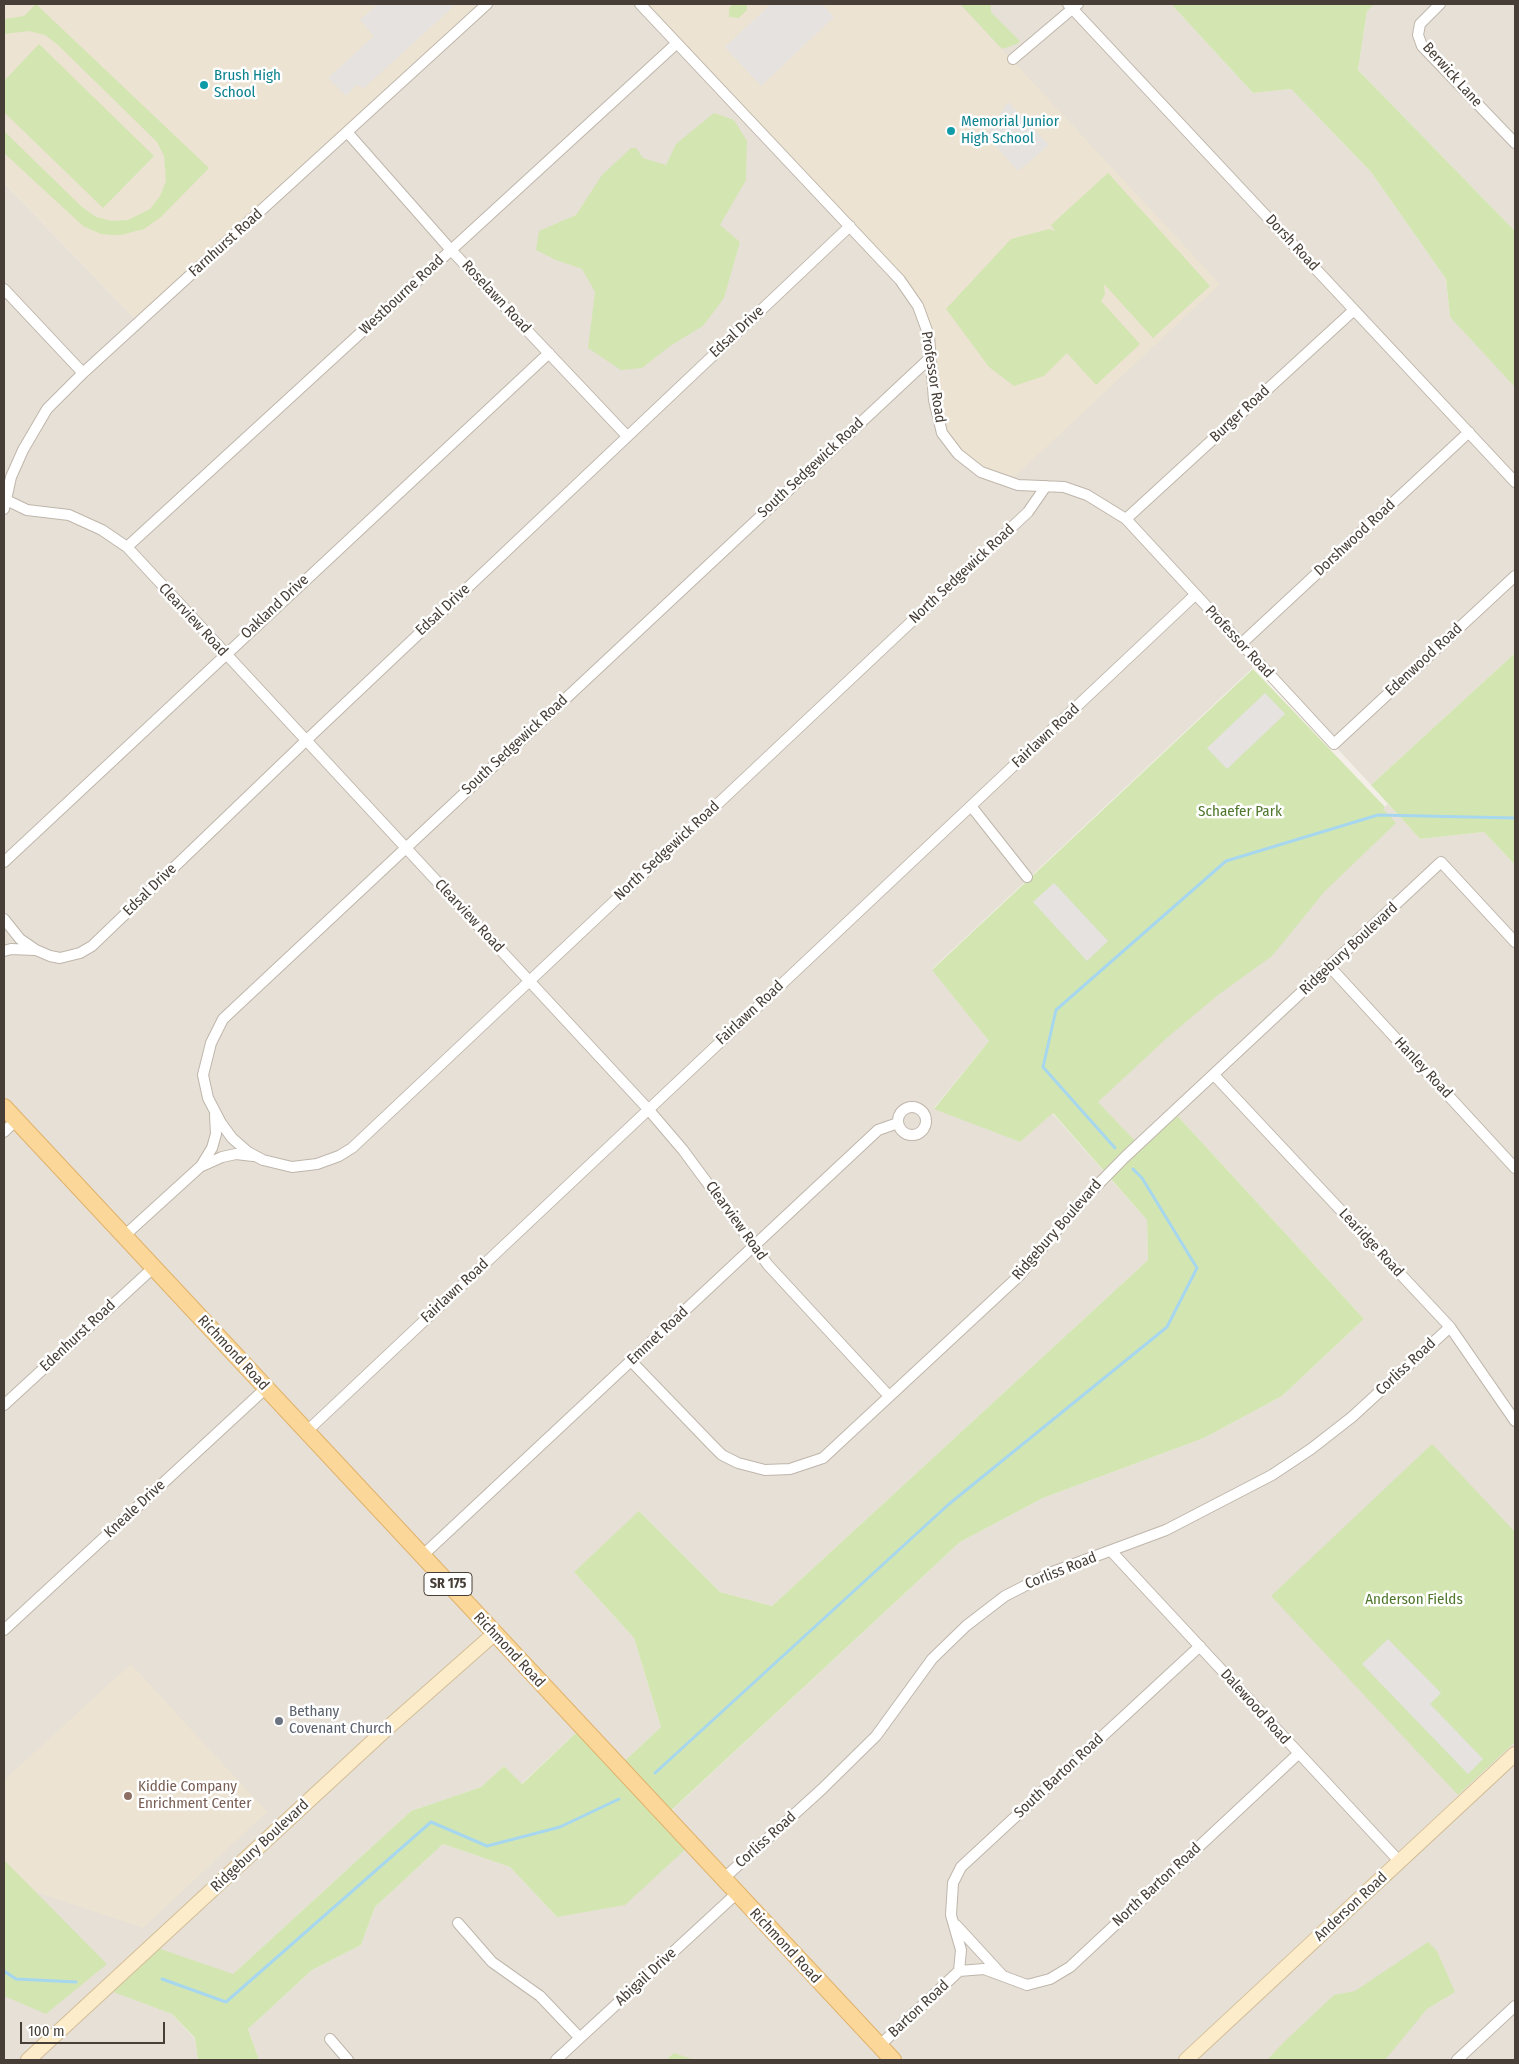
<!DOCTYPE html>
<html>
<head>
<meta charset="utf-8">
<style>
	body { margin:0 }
	#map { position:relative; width:1519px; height:2064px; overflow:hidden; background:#f3efe8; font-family:"Fira Sans Condensed",sans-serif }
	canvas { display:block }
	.frame { position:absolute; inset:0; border:5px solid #473f37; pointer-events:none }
	.scale { position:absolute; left:20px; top:2022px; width:145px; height:22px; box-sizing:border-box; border:2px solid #473f37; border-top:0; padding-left:6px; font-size:15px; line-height:18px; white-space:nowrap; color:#473f37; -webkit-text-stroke:4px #fff; paint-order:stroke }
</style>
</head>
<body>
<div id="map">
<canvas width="1519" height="2064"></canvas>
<div class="frame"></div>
<div class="scale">100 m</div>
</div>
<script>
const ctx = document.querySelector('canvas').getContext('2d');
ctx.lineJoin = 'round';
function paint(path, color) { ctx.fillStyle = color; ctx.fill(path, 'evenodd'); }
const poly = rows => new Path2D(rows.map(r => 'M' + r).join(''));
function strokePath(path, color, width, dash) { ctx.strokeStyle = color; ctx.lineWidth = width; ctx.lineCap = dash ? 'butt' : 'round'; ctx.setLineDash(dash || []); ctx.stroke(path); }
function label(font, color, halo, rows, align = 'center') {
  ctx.font = font + ' "Fira Sans Condensed",sans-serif'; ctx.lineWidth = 5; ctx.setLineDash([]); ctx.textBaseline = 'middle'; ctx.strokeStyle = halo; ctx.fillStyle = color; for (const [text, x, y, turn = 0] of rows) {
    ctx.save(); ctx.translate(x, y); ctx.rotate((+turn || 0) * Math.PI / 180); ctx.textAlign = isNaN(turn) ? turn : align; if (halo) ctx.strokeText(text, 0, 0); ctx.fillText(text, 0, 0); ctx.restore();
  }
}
paint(poly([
	[481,4,1171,4,1253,93,1291,89,1371,172,1446,279,1450,317,1515,385,1515,653,1371,785,1258,663,932,969,989,1041,934,1108,1020,1142,1052,1113,1147,1220,1148,1260,772,1606,720,1592,640,1512,574,1572,634,1638,661,1727,618,1767,581,1728,521,1784,504,1766,481,1787,411,1811,233,1974,106,1989,172,2014,195,2039,198,2060,4,2060,4,183,138,322],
	[1375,4,1515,4,1515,231,1358,70,1367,11],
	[1388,804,1420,839,1484,832,1515,865,1515,2060,259,2060,248,2029,312,1970,361,1945,375,1907,443,1844,510,1867,557,1917,960,1542,1043,1498,1204,1438,1282,1396,1364,1319,1174,1112,1138,1145,1082,1085]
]), '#e7e0d6');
paint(poly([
	[4,4,481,4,138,322,4,183],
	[640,4,960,4,1220,284,1009,482,981,472,942,433,931,357,918,306],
	[131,1664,267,1812,143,1928,4,1881,4,1780]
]), '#ece3d2');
paint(poly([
	[36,4,209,168,161,217,144,229,121,235,110,235,101,234,83,226,4,153,4,131,82,207,96,217,112,221,128,220,150,209,160,196,166,181,164,156,157,142,58,45,45,35,29,31,4,34,4,19,24,16],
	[733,4,747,4,747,10,739,18,729,17,729,8],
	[960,4,991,4,991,12,1020,41,1017,44,1002,49],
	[1171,4,1375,4,1367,11,1358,70,1515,231,1514,386,1450,317,1446,279,1371,172,1291,89,1253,93],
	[39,44,154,156,103,208,4,112,4,81],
	[714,113,734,120,747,141,746,180,720,225,740,242,724,298,703,326,670,346,642,368,621,370,588,348,595,292,582,269,556,260,536,250,539,231,576,215,602,175,631,148,636,148,643,158,666,165,676,144],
	[1108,173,1210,286,1153,338,1104,284,1105,294,1101,301,1140,344,1096,385,1067,353,1044,376,1014,386,989,367,946,309,1011,239,1049,229,1055,231,1051,225],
	[1515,653,1515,865,1484,832,1420,839,1371,785],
	[1253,669,1385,807,1383,809,1396,823,1325,891,1272,956,1218,995,1168,1037,1098,1102,1138,1144,1174,1112,1364,1319,1282,1396,1204,1438,1043,1498,960,1542,664,1817,690,1845,625,1905,557,1917,510,1867,443,1844,375,1907,361,1945,312,1970,248,2029,259,2060,198,2060,195,2038,172,2014,105,1989,152,1946,233,1974,411,1811,481,1787,504,1766,522,1784,581,1728,618,1767,661,1727,634,1638,574,1572,639,1511,720,1592,772,1606,1148,1260,1147,1220,1053,1113,1020,1142,934,1109,989,1041,932,970],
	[1432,1444,1515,1532,1515,1742,1458,1795,1271,1596],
	[4,1860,107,1964,46,2014,4,1996],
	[1428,1942,1437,1951,1455,1992,1427,2009,1385,2060,1267,2060,1284,2042,1334,1995,1355,1991],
	[674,2053,695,2060,666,2060]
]), '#d3e6b2');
paint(poly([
	[378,4,456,4,364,88,356,85,346,96,328,78,374,36,360,20],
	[771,4,822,4,834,17,761,86,725,47],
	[1008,102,1049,145,1018,171,986,135],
	[1265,693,1285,714,1227,769,1207,748],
	[1054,883,1108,941,1087,961,1033,902],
	[1388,1639,1441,1693,1430,1704,1483,1759,1468,1774,1362,1664]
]), '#e5e2e0');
strokePath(poly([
	[1115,1148,1043,1067,1056,1010,1226,861,1378,815,1515,818],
	[655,1773,949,1504,1167,1327,1197,1268,1142,1178,1133,1169],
	[4,1971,16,1979,76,1982],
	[162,1979,226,2002,431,1822,487,1846,560,1827,619,1799]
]), '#a7d7ee', 3);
const street = poly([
	[640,4,900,280,918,306,929,336,934,400,942,433,958,454,981,472,1018,485,1064,487,1087,495,1126,519,1334,744,1515,576],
	[1068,4,1515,482],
	[1440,4,1420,24,1418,35,1422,46,1515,143],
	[1013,59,1078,4],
	[347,132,451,250,627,436],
	[4,289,83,373],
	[931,357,223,1019,211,1043,203,1075,208,1098,221,1123,232,1138,248,1152,263,1160,292,1167,317,1164,339,1156,352,1148,1028,512,1046,486],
	[4,499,27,510,69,515,102,530,127,547,648,1109,683,1150,768,1265,889,1396],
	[4,509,11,477,23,450,47,409,83,373,487,4],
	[1126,519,1354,310],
	[127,547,677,43],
	[1241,644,1469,432],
	[971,806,1027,877],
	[4,862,549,353],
	[4,919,20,939,36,950,50,956,60,958,80,953,92,946,315,732,850,226],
	[4,951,11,949,35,950],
	[1330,967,1515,1168],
	[1214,1075,1450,1327,1515,1421],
	'898 1121a14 14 0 1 1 28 0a14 14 0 1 1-28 0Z',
	[4,1132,16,1120],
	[202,1166,222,1157,236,1154,253,1156],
	[124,1236,201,1166,212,1148,216,1134,215,1115],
	[632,1362,712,1445,722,1455,738,1463,765,1470,790,1469,823,1458,1020,1275,1076,1207,1125,1157,1441,862,1515,942],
	[4,1405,153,1268],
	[306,1432,1195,595],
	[1111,1551,1400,1862],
	[422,1556,878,1130,898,1123],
	[4,1630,266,1388],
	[722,1880,822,1789,876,1736,932,1659,966,1626,1005,1596,1050,1573,1166,1530,1272,1475,1311,1449,1352,1417,1450,1327],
	[458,1923,492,1962,540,1996,580,2038],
	[956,1925,1002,1975],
	[959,1971,961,1950,951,1915,953,1883,961,1867,1200,1646],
	[959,1971,984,1969,1027,1985,1050,1979,1070,1967,1298,1754],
	[330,2039,348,2060],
	[879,2046,959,1971],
	[556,2060,736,1894],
	[1457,2060,1515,2006]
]);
const secondary = poly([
	[28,2060,383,1732,494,1634],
	[1186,2060,1515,1754]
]);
const primary = poly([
	[4,1107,893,2060]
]);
strokePath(street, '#bfb6ab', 12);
strokePath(secondary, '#d2be99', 16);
strokePath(primary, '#e0b26a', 18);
strokePath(street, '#fff', 10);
strokePath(secondary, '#fdecc9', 14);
strokePath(primary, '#fbd79a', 16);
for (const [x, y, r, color] of [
	[204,85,5,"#0f9aa8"],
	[951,131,5,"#0f9aa8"],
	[279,1721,5,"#6b7280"],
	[128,1796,5,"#8d6e63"]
]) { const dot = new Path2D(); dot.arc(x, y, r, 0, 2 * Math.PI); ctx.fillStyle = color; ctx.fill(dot); strokePath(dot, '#fff', 2); }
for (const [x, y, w] of [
	[448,1584,48]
]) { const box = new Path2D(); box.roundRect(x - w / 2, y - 11.5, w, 23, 4); ctx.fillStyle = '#fff'; ctx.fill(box); strokePath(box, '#473f37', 1); }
label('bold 14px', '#473f37', null, [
	["SR 175",448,1584]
]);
label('15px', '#473f37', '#fff', [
	["Berwick Lane",1452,75,48],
	["Farnhurst Road",226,243,-42],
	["Dorsh Road",1292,243,47],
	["Westbourne Road",402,295,-43],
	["Roselawn Road",496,297,47],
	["Edsal Drive",737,332,-43],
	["Professor Road",933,377,81],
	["Burger Road",1240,414,-43],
	["South Sedgewick Road",811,468,-43],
	["Dorshwood Road",1355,538,-43],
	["North Sedgewick Road",962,574,-43],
	["Oakland Drive",275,607,-43],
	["Edsal Drive",443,610,-43],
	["Clearview Road",193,620,47],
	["Professor Road",1239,642,47],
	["Edenwood Road",1424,660,-43],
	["Fairlawn Road",1046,736,-43],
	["South Sedgewick Road",515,745,-43],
	["North Sedgewick Road",667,851,-43],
	["Edsal Drive",150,890,-44],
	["Clearview Road",469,916,47],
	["Ridgebury Boulevard",1349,949,-43],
	["Fairlawn Road",750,1013,-43],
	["Hanley Road",1423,1068,47],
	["Clearview Road",736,1221,54],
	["Ridgebury Boulevard",1057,1230,-49],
	["Learidge Road",1371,1243,47],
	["Fairlawn Road",455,1291,-43],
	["Edenhurst Road",78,1336,-43],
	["Emmet Road",658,1336,-43],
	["Richmond Road",233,1353,47],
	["Corliss Road",1406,1367,-43],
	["Kneale Drive",135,1509,-43],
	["Corliss Road",1061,1571,-22],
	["Richmond Road",509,1650,47],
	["Dalewood Road",1255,1707,48],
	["South Barton Road",1059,1776,-43],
	["Corliss Road",766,1840,-42],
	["Ridgebury Boulevard",260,1846,-43],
	["North Barton Road",1157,1885,-43],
	["Anderson Road",1351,1907,-43],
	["Richmond Road",785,1946,47],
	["Abigail Drive",646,1977,-43],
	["Barton Road",919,2009,-43]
]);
label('15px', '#0d838f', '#fff', [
	["Brush High",214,76],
	["School",214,93],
	["Memorial Junior",961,122],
	["High School",961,139]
], 'left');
label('15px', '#4f772c', '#fff', [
	["Schaefer Park",1240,812],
	["Anderson Fields",1414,1600]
]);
label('15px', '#5b616d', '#fff', [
	["Bethany",289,1712],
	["Covenant Church",289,1729]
], 'left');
label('15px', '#785e54', '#fff', [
	["Kiddie Company",138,1787],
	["Enrichment Center",138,1804]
], 'left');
</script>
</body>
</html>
